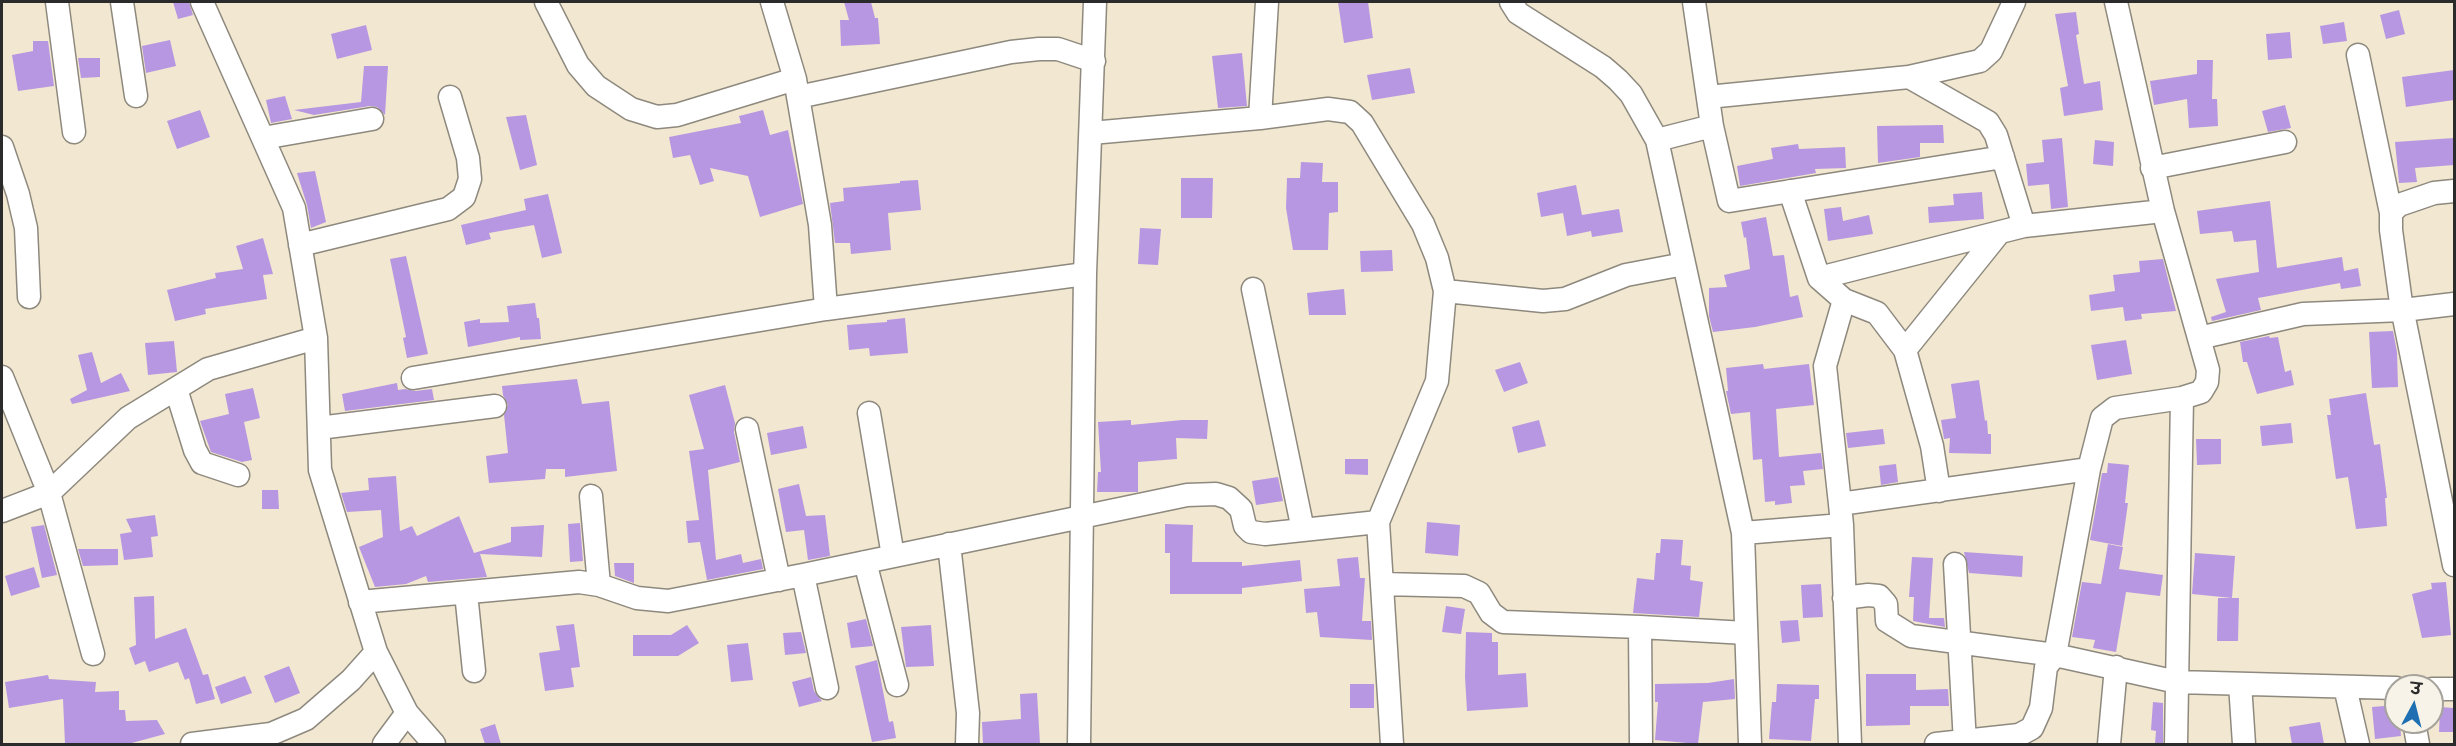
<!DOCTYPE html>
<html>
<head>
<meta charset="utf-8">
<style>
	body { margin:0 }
	#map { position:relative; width:2456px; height:746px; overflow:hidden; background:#f2e7d0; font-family:"Patrick Hand","Playpen Sans Deva",sans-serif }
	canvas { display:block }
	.frame { position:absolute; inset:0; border:3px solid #2b2b2b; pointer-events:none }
	.north { position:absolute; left:2384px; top:674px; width:60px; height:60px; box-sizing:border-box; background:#f7f3e8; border:2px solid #a5a39c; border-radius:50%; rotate:7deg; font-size:16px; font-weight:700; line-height:24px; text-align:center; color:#2b2b2b }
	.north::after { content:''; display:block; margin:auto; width:21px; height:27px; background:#1f6fb2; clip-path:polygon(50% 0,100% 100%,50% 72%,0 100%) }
</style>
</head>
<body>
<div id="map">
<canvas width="2456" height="746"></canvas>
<div class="frame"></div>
<div class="north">उ</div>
</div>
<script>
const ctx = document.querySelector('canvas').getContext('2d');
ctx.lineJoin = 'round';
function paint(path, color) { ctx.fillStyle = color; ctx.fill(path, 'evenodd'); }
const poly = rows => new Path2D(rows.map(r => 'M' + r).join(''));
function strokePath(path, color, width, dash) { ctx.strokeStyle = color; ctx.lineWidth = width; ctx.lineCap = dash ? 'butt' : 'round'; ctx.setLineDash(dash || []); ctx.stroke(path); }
paint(poly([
	[173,2,189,2,193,15,178,19],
	[844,2,871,2,875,18,878,18,880,44,841,46,840,20,849,20],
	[1338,2,1368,2,1373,38,1344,43],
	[2399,10,2405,34,2386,39,2380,15],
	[2076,12,2079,34,2076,35,2084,84,2100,81,2103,110,2064,116,2060,88,2068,86,2055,14],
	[2344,22,2347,41,2323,44,2320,26],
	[366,25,372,50,337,59,331,34],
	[2290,32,2292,58,2268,60,2266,34],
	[170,40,176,66,146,73,142,46],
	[33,41,48,41,54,86,18,91,12,55,33,51],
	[1242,53,1247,106,1218,108,1212,56],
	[78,58,100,58,100,77,81,78],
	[2197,60,2213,60,2212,99,2217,99,2218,126,2189,128,2187,99,2154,105,2150,81,2197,74],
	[364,66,388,66,385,115,377,107,370,106,314,115,294,110,361,102],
	[1410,68,1415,93,1372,100,1367,75],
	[2454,70,2454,100,2406,107,2402,77],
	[285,96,292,119,271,123,266,100],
	[2285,105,2291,128,2268,132,2262,111],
	[200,110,210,137,177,149,167,121],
	[763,110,770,135,788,130,803,204,760,217,748,176,710,168,714,181,700,185,690,155,673,158,669,137,741,123,739,116],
	[526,115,537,165,520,170,506,117],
	[1943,125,1944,143,1920,143,1920,157,1878,163,1877,126],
	[2062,138,2068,207,2051,209,2049,184,2028,186,2026,164,2044,162,2042,140],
	[2454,138,2454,165,2415,168,2417,182,2399,183,2395,142],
	[2095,140,2114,142,2113,166,2093,164],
	[1798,144,1799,149,1845,147,1846,168,1815,169,1816,173,1740,186,1737,166,1773,159,1771,148],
	[1301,162,1323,163,1322,182,1338,182,1338,212,1329,213,1328,250,1293,250,1286,208,1287,178,1300,178],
	[315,171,326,222,311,228,307,205,297,173],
	[1181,178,1213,178,1212,218,1181,218],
	[918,180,921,210,888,213,891,250,851,254,850,243,835,243,830,203,844,201,843,188,900,183,900,181],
	[1576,185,1582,215,1619,209,1623,232,1592,237,1591,231,1567,236,1563,213,1541,217,1537,193],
	[1982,192,1984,219,1929,223,1928,207,1954,205,1953,194],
	[548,194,562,253,542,258,534,225,489,233,491,239,466,245,461,225,526,210,524,199],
	[2270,201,2277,268,2342,257,2344,271,2358,268,2361,286,2341,289,2340,283,2258,298,2261,310,2212,321,2211,317,2226,312,2216,279,2259,272,2256,240,2234,242,2232,231,2200,234,2197,211],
	[1841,207,1843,221,1869,215,1873,234,1828,241,1824,209],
	[1766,217,1773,256,1784,255,1790,297,1798,295,1803,317,1755,327,1713,332,1709,316,1709,288,1727,287,1724,275,1750,269,1746,237,1744,238,1741,222],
	[1140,228,1161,229,1158,265,1138,264],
	[263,238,273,274,263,275,267,299,205,309,206,314,175,321,167,290,216,278,215,273,243,269,236,246],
	[1392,250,1393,271,1361,272,1360,251],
	[406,256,428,354,407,358,403,338,406,337,390,259],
	[2163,259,2176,311,2141,314,2142,319,2125,321,2123,307,2091,311,2089,295,2115,291,2113,275,2140,272,2139,261],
	[1344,289,1346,315,1309,315,1307,293],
	[535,303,537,318,539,318,541,339,520,340,520,337,468,347,464,322,480,319,480,323,509,322,507,306],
	[905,318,908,353,870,356,869,348,849,350,847,325,887,322,887,320],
	[2393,331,2397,352,2398,387,2372,388,2369,332],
	[2269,336,2270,338,2278,337,2285,372,2291,370,2294,385,2257,394,2247,362,2243,362,2240,342],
	[2126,340,2132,374,2097,380,2091,345],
	[174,341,177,372,148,375,145,343],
	[92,352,101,383,121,373,130,391,72,404,70,399,87,390,78,355],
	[1520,362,1528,383,1504,392,1495,370],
	[1763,364,1764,369,1809,364,1814,405,1776,409,1779,457,1821,453,1823,469,1803,471,1805,485,1790,486,1792,503,1775,505,1775,501,1765,502,1762,459,1753,460,1750,412,1731,414,1726,391,1728,391,1726,368],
	[577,379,582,404,609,401,617,471,565,477,565,469,546,469,545,479,489,483,486,456,508,453,504,415,508,405,503,395,502,386],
	[1979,380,1985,421,1987,420,1988,434,1991,434,1991,454,1949,453,1950,438,1944,439,1941,420,1956,418,1951,384],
	[397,383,398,390,405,389,415,391,432,389,434,400,345,411,342,394],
	[725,385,735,423,734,432,740,462,708,470,716,560,741,554,743,563,761,559,763,569,707,580,700,542,688,543,686,521,699,520,689,451,704,449,689,395],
	[253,388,260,418,244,422,252,460,242,462,211,452,200,421,229,414,225,394],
	[2366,393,2374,445,2380,444,2387,498,2385,498,2387,526,2356,529,2348,477,2336,479,2327,415,2331,415,2329,399],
	[1131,420,1131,425,1182,420,1208,420,1207,439,1176,438,1177,459,1138,462,1138,492,1097,492,1098,472,1101,472,1098,422],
	[1539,420,1546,446,1518,453,1512,427],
	[2291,423,2293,443,2262,446,2260,426],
	[803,426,807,448,771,455,767,433],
	[1883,429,1885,444,1848,448,1846,433],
	[2196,439,2221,439,2221,464,2197,465],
	[1345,459,1368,459,1368,475,1345,474],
	[2108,463,2129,465,2125,503,2128,503,2122,546,2090,540,2102,473,2107,473],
	[1896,464,1898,482,1881,485,1879,466],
	[396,476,400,531,412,526,417,536,459,516,474,553,511,542,511,527,544,525,542,557,480,554,487,577,428,582,426,576,406,584,375,587,359,547,383,537,381,510,347,512,341,493,369,490,368,478],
	[1278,477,1283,501,1256,505,1252,481],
	[799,484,806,516,825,515,830,556,808,560,804,530,786,532,778,489],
	[262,490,278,490,279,509,262,509],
	[155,515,158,536,151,537,153,557,124,560,120,534,132,532,126,519],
	[1427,522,1460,525,1458,556,1425,553],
	[580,523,583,561,570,562,568,524],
	[1165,524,1193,525,1192,562,1242,562,1242,566,1300,560,1302,581,1242,588,1242,594,1170,594,1170,553,1165,553],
	[44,525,57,575,42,578,31,527],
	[1661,539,1683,540,1681,565,1691,566,1690,580,1703,582,1699,617,1633,613,1637,578,1654,580,1656,553,1660,553],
	[2108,544,2123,547,2119,569,2163,575,2160,596,2126,592,2116,652,2093,648,2095,640,2072,637,2082,582,2101,584],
	[78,549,118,549,118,565,83,566],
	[1964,552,2023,556,2022,577,1969,573],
	[2195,553,2235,556,2232,598,2192,594],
	[1358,557,1360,578,1365,578,1362,621,1371,621,1372,640,1320,637,1317,612,1306,613,1304,589,1340,586,1337,559],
	[1912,557,1933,558,1929,618,1944,618,1945,627,1913,621,1914,597,1909,597],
	[614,563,634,563,634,583,615,576],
	[34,567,40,587,11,596,5,576],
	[2446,582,2451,635,2422,638,2412,594,2432,589,2431,583],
	[1821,584,1823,617,1803,618,1801,585],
	[154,596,155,639,186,628,203,675,208,674,215,699,196,704,189,678,185,680,178,662,149,672,145,661,135,665,129,648,136,645,134,597],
	[2218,598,2239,598,2238,641,2217,641],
	[1446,606,1465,609,1461,634,1442,632],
	[866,619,873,646,851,648,847,623],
	[1798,620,1800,641,1782,643,1780,621],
	[574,624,580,667,571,668,574,687,545,691,539,653,560,650,556,626],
	[687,625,699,643,678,656,633,656,633,635,671,635],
	[931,625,934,666,906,667,901,627],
	[801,632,806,653,785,655,783,633],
	[1466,632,1492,633,1492,642,1498,642,1498,675,1526,673,1528,707,1467,711,1465,677],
	[748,643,753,680,731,682,727,645],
	[877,660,889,722,893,721,896,738,872,742,855,666],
	[289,666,300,693,275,703,264,676],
	[1866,674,1916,674,1916,690,1948,689,1949,706,1910,706,1910,725,1866,726],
	[48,675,49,679,96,682,95,692,119,691,119,710,125,710,126,721,157,720,165,734,128,744,65,744,63,699,9,708,5,682],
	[245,676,252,693,221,704,215,687],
	[811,677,814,691,822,701,799,707,792,682],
	[1734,679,1735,699,1703,702,1698,744,1655,740,1658,702,1655,702,1655,684,1708,683],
	[1350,684,1374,684,1374,708,1350,708],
	[1777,684,1819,685,1819,699,1815,699,1811,741,1769,739,1772,702,1776,702],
	[1037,693,1040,744,983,744,982,722,1021,719,1020,694],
	[2153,702,2163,703,2163,744,2155,744,2156,731,2151,730],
	[2396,705,2396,722,2400,722,2401,736,2375,739,2372,707],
	[2440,707,2454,708,2454,732,2439,732],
	[2320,722,2324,744,2292,744,2289,727],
	[495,724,501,744,485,744,480,729]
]), '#b797e1');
const minor = poly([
	[57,2,74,132],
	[122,2,136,96],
	[202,2,294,208,316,338,320,470,376,652,407,713,434,744],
	[546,2,578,65,596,86,631,109,657,117,677,115,795,79],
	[1511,2,1518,13,1603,67,1618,80,1631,94,1657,140],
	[1694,2,1712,126,1657,140,1743,533,1842,525,1840,504],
	[2358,55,2391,213],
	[1909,77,1980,61,1991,51,2014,2],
	[798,97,1011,52,1039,49,1058,49,1094,61],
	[1708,97,1909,77,1988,122,1996,135,2024,226,1819,278],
	[1260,118,1267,2],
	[1712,126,1729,201,2003,157],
	[1091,133,1260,118,1328,109,1350,112,1362,123,1423,224,1437,258,1445,291,1437,381,1378,522],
	[263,138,372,119],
	[2,147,18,194,26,228,29,297],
	[2152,168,2285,142],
	[1790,191,1819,278,1844,300,1877,313,1905,350,1932,446,1939,491],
	[2454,191,2434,193,2399,205,2391,213,2391,230,2401,303,2454,565],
	[2024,226,2163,211],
	[300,245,448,209,464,197,470,179,468,158,450,97],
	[1253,289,1303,530],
	[1445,291,1543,301,1565,299,1626,275,1684,264],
	[1844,300,1825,366,1840,504,2089,469,2102,418,2115,408,2182,398,2201,392,2207,382,2208,370,2163,211,2116,2],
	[826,309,1085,274],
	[2199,338,2303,314,2403,310,2454,304],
	[1905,350,1999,233],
	[2,377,49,493,128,418,208,369,316,338],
	[413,378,826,309,820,225,795,79,772,2],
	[176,389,195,450,202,463,238,475],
	[869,413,893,556],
	[319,428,495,406],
	[747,429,779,580],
	[591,496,599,585],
	[2,511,49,493,93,654],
	[1842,525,1850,744],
	[1743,533,1750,744],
	[949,544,968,713,967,744],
	[865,562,897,685],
	[1955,564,1965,743],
	[803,575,827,688],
	[1383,584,1464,586,1479,593,1491,613,1503,622,1640,627,1641,744],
	[466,593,474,671],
	[1844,598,1868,595,1879,596,1886,604,1887,621,1911,636,2055,655,2089,469],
	[360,602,579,582,599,585,637,598,668,601,803,575,1187,495,1216,494,1229,498,1241,509,1245,526,1251,532,1265,534,1378,522,1392,744],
	[1640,627,1746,633],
	[2240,684,2244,744],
	[2345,687,2358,744],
	[2432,689,2454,689],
	[2414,722,2418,744],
	[192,744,271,734,306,719,351,680,376,652],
	[384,744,407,713],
	[1079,744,1085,274,1095,2],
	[1936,744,2019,735,2032,728,2041,708,2046,667,2055,655,2177,682,2396,688],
	[2109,744,2116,667],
	[2176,744,2182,398]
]);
strokePath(minor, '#8e897e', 25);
strokePath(minor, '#fff', 22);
</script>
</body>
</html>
